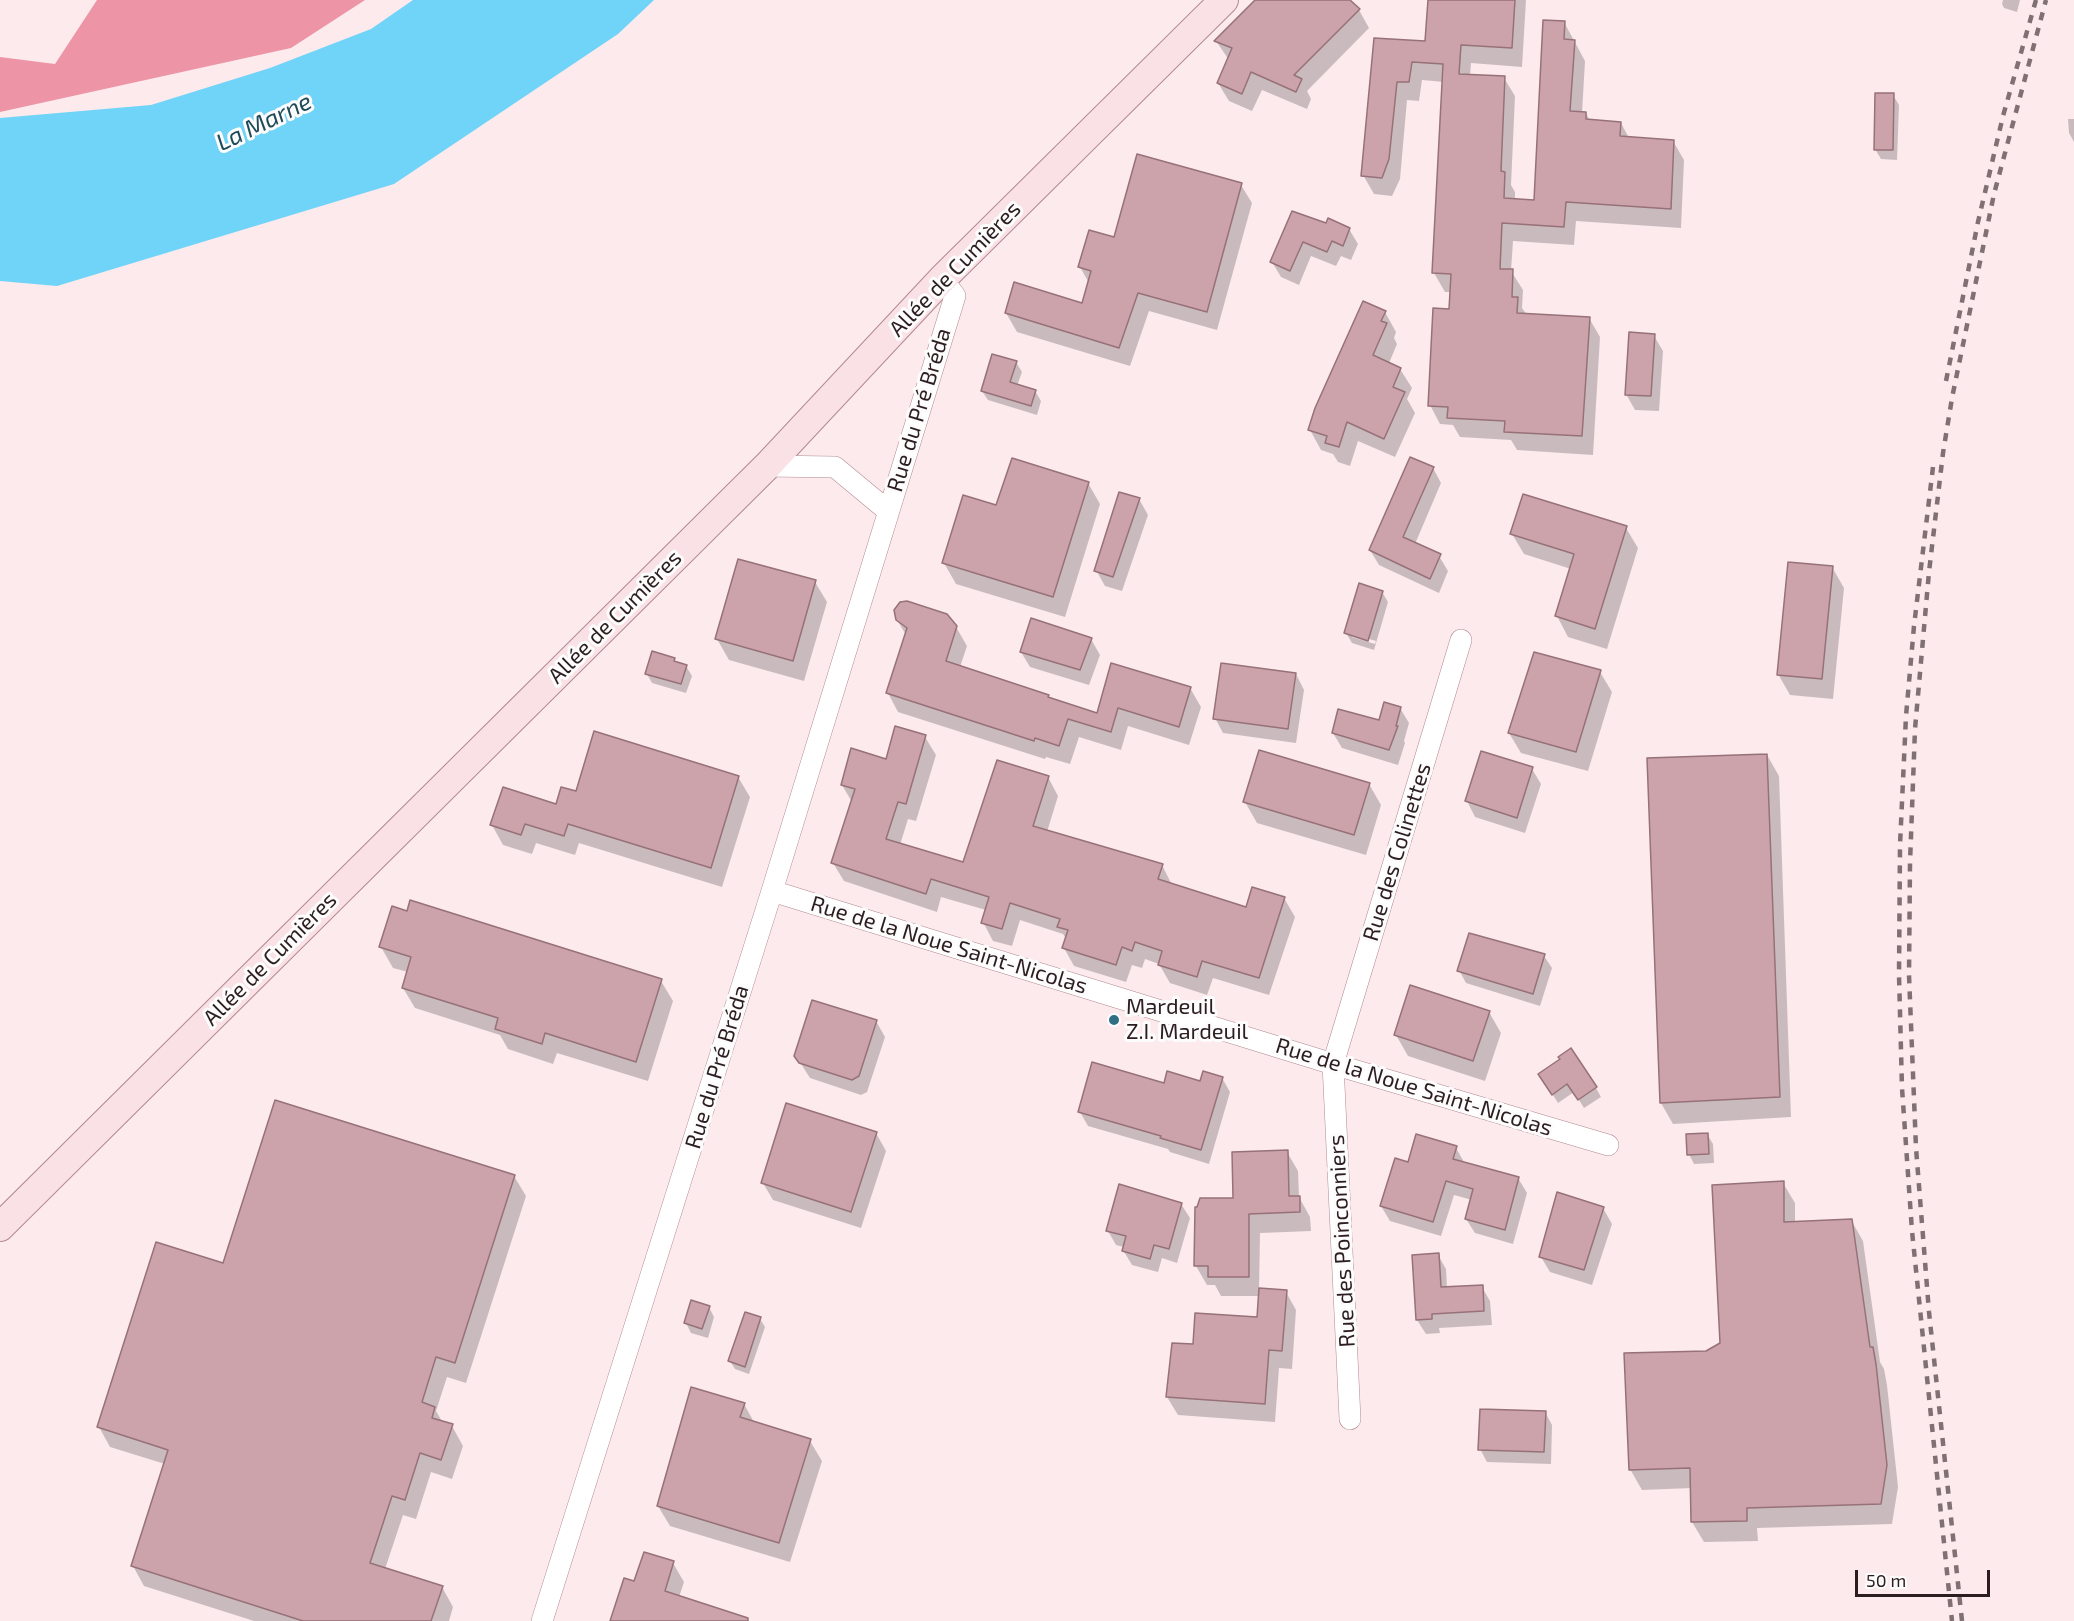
<!DOCTYPE html>
<html>
<head>
<meta charset="utf-8">
<style>
	body { margin:0 }
	#map { position:relative; width:2074px; height:1621px; overflow:hidden; background:#fceaed; font-family:"Exo 2",sans-serif }
	canvas { display:block }
	.scale { position:absolute; left:1855px; top:1570px; width:135px; height:27px; box-sizing:border-box; border:3px solid #2c1d20; border-top:0; padding-left:8px; font-size:18px; line-height:21px; white-space:nowrap; color:#2c1d20; -webkit-text-stroke:4px #fcfcfc; paint-order:stroke }
</style>
</head>
<body>
<div id="map">
<canvas width="2074" height="1621"></canvas>
<div class="scale">50 m</div>
</div>
<script>
const ctx = document.querySelector('canvas').getContext('2d');
ctx.lineJoin = 'round';
function paint(path, color) { ctx.fillStyle = color; ctx.fill(path, 'evenodd'); }
const poly = rows => new Path2D(rows.map(r => 'M' + r).join(''));
function strokePath(path, color, width, dash) { ctx.strokeStyle = color; ctx.lineWidth = width; ctx.lineCap = dash ? 'butt' : 'round'; ctx.setLineDash(dash || []); ctx.stroke(path); }
function label(font, color, halo, rows, align = 'center') {
  ctx.font = font + ' "Exo 2",sans-serif'; ctx.lineWidth = 6; ctx.setLineDash([]); ctx.textBaseline = 'middle'; ctx.strokeStyle = halo; ctx.fillStyle = color; for (const [text, x, y, turn = 0] of rows) {
    ctx.save(); ctx.translate(x, y); ctx.rotate((+turn || 0) * Math.PI / 180); ctx.textAlign = isNaN(turn) ? turn : align; if (halo) ctx.strokeText(text, 0, 0); ctx.fillText(text, 0, 0); ctx.restore();
  }
}
paint(poly([
	[97,0,365,0,291,48,0,112,0,57,55,64]
]), '#ed95a7');
paint(poly([
	[413,0,654,0,618,34,394,184,57,286,0,281,0,118,151,105,270,68,371,29]
]), '#70d3f8');
paint(poly([
	[1257,0,1348,0,1359,10,1369,28,1307,91,1311,99,1307,109,1262,90,1252,111,1229,101,1218,83,1229,60,1216,41],
	[1429,0,1526,0,1522,67,1471,63,1470,76,1504,78,1515,96,1511,185,1515,192,1515,200,1535,202,1564,22,1585,61,1582,113,1586,113,1590,121,1621,123,1629,138,1673,141,1684,160,1681,228,1576,221,1574,245,1513,241,1511,271,1523,290,1522,308,1527,315,1589,318,1600,337,1593,455,1517,450,1511,440,1460,437,1453,425,1440,424,1430,405,1451,311,1452,292,1445,292,1434,273,1444,82,1422,80,1419,101,1407,100,1400,179,1392,196,1374,194,1363,175,1376,40,1426,43],
	[2003,0,2020,0,2017,12,2004,8,2002,4],
	[1893,95,1899,105,1897,160,1881,159,1875,149],
	[2068,119,2074,119,2074,142,2069,133],
	[1241,185,1252,203,1217,330,1149,311,1130,366,1017,332,1006,313,1083,305,1089,283,1080,267,1115,239],
	[1327,225,1349,229,1358,244,1351,260,1341,256,1336,266,1311,256,1299,285,1281,277,1272,262],
	[1385,312,1396,332,1394,338,1397,344,1389,363,1400,369,1412,388,1407,399,1415,413,1395,457,1358,441,1350,466,1338,462,1333,454,1321,450,1310,430],
	[1654,336,1663,351,1659,411,1635,410,1626,394],
	[1016,362,1022,372,1017,386,1035,391,1041,401,1037,415,988,400,982,391],
	[1433,468,1441,483,1415,544,1439,556,1448,571,1439,593,1379,565,1370,550],
	[1088,483,1100,504,1065,617,956,584,944,563],
	[1139,499,1148,515,1122,591,1105,586,1096,570],
	[1626,528,1638,548,1607,649,1568,637,1557,616,1571,569,1524,554,1512,534],
	[1832,567,1844,588,1833,699,1790,695,1778,674],
	[815,582,827,602,804,681,729,660,717,639],
	[1382,592,1388,602,1374,650,1352,643,1346,633],
	[1352,634,1376,641,1375,644,1352,637],
	[896,618,956,627,967,646,960,667,1048,696,1050,699,1098,715,1112,665,1190,688,1201,707,1189,745,1128,726,1121,750,1079,737,1070,764,1046,757,1045,759,898,712,888,693,906,635],
	[1091,639,1100,655,1089,685,1030,667,1021,652],
	[674,659,676,663,686,666,692,676,686,693,652,683,647,674],
	[1600,672,1612,692,1588,771,1521,753,1509,733],
	[1296,674,1304,690,1296,743,1223,733,1215,718],
	[1400,708,1409,723,1404,741,1405,743,1398,765,1342,748,1333,733,1380,722],
	[925,737,936,755,916,821,908,819,900,845,964,864,1048,777,1058,796,1047,832,1162,865,1172,885,1247,909,1284,898,1295,917,1269,995,1213,978,1207,995,1170,983,1159,964,1145,959,1142,968,1132,965,1126,982,1074,966,1064,948,1067,940,1063,934,1020,920,1012,946,993,941,983,922,986,910,941,897,937,912,844,881,833,863,852,802,842,785,887,760],
	[1767,755,1779,776,1791,1117,1673,1124,1661,1103,1648,760],
	[1532,769,1541,784,1525,833,1475,817,1467,801],
	[738,777,750,797,722,887,579,843,575,855,536,843,532,854,503,845,492,825,557,806,577,793],
	[1369,784,1381,805,1366,855,1257,823,1245,802],
	[381,947,661,981,673,1001,648,1081,557,1053,553,1064,508,1049,500,1035,415,1008,403,988,408,972,393,968],
	[1544,956,1552,968,1540,1006,1466,983,1459,970],
	[1489,1012,1501,1033,1485,1081,1408,1056,1396,1035],
	[876,1021,885,1037,867,1092,861,1095,810,1078,796,1056],
	[1540,1074,1596,1088,1601,1097,1584,1108,1574,1092,1558,1103],
	[1222,1078,1230,1092,1209,1164,1170,1152,1168,1149,1088,1126,1080,1112,1165,1084,1201,1083],
	[876,1133,886,1151,861,1228,773,1200,763,1183],
	[1707,1134,1713,1144,1714,1163,1694,1164,1689,1154],
	[1456,1148,1464,1162,1518,1178,1527,1193,1513,1244,1475,1233,1466,1219,1472,1200,1454,1195,1441,1236,1390,1221,1381,1206,1409,1164],
	[1287,1152,1298,1171,1299,1197,1310,1217,1311,1231,1260,1233,1259,1290,1286,1292,1296,1310,1292,1369,1279,1368,1275,1422,1178,1415,1167,1397,1195,1346,1258,1318,1260,1296,1221,1296,1215,1285,1207,1285,1196,1266,1235,1199],
	[514,1176,526,1196,466,1383,447,1377,436,1411,443,1423,452,1426,463,1446,452,1479,431,1472,416,1519,403,1515,385,1569,442,1587,453,1607,449,1621,254,1621,144,1586,133,1566,165,1464,110,1447,99,1427,224,1265],
	[1783,1183,1795,1203,1795,1223,1851,1220,1863,1241,1880,1362,1884,1369,1887,1385,1898,1487,1892,1524,1757,1528,1758,1541,1704,1542,1692,1522,1692,1488,1642,1490,1630,1469,1706,1352,1721,1343],
	[1181,1204,1190,1218,1177,1263,1162,1258,1158,1272,1132,1265,1123,1250,1124,1247,1116,1245,1108,1231],
	[1603,1208,1612,1224,1592,1285,1550,1272,1541,1257],
	[1438,1255,1446,1269,1447,1288,1482,1287,1490,1301,1492,1325,1439,1328,1440,1333,1426,1334,1417,1320],
	[709,1307,714,1317,708,1338,691,1333,686,1323],
	[760,1319,765,1327,749,1374,735,1369,730,1361],
	[744,1404,755,1424,810,1441,822,1461,790,1562,670,1526,658,1506],
	[1545,1412,1552,1425,1551,1464,1487,1462,1480,1449],
	[673,1563,684,1582,679,1597,730,1621,612,1621,635,1583]
]), '#0003');
const building = poly([
	[1255,0,1350,0,1360,9,1294,75,1302,79,1296,92,1251,72,1242,94,1217,83,1232,48,1214,41,1255,0],
	[1428,0,1515,0,1512,48,1461,45,1459,74,1505,76,1501,171,1505,172,1504,198,1534,200,1543,20,1565,21,1564,39,1575,40,1570,111,1586,112,1586,119,1621,122,1620,136,1674,140,1671,209,1566,202,1564,227,1502,223,1500,269,1513,269,1512,297,1518,297,1517,313,1590,317,1582,436,1504,432,1505,421,1447,418,1448,407,1428,406,1433,308,1449,309,1451,274,1432,273,1443,64,1412,62,1409,82,1397,82,1389,159,1382,178,1361,176,1374,38,1425,41,1428,0],
	[1875,93,1894,93,1893,150,1874,150,1875,93],
	[1137,154,1242,183,1207,312,1138,293,1119,348,1005,313,1014,282,1082,303,1091,271,1078,267,1089,230,1114,237,1137,154],
	[1292,211,1326,223,1328,218,1350,228,1343,246,1332,241,1327,252,1303,242,1290,271,1270,262,1292,211],
	[1363,301,1386,311,1381,321,1387,323,1373,355,1401,368,1393,387,1405,392,1384,439,1347,422,1339,447,1325,443,1327,436,1308,430,1315,408,1363,301],
	[1629,332,1655,334,1651,396,1625,395,1629,332],
	[992,354,1017,361,1010,382,1036,390,1031,406,981,391,992,354],
	[1410,457,1434,467,1403,537,1441,554,1430,579,1369,550,1410,457],
	[1012,458,1089,482,1053,597,942,563,963,495,996,505,1012,458],
	[1119,492,1140,498,1113,577,1094,571,1119,492],
	[1523,494,1627,526,1595,629,1555,616,1574,554,1510,534,1523,494],
	[738,559,816,580,793,661,715,639,738,559],
	[1788,562,1833,566,1822,679,1777,675,1788,562],
	[1359,583,1383,591,1368,641,1344,633,1359,583],
	[907,601,947,614,957,626,946,661,1049,695,1048,697,1097,713,1111,663,1191,687,1179,727,1118,708,1111,732,1068,719,1059,746,1035,738,1034,741,886,693,907,628,896,620,894,610,900,602,907,601],
	[1031,618,1092,638,1080,670,1020,652,1031,618],
	[652,651,675,658,674,661,687,665,681,684,645,674,652,651],
	[1534,652,1601,670,1576,752,1508,733,1534,652],
	[1221,663,1296,673,1288,729,1213,719,1221,663],
	[1384,702,1401,707,1396,726,1398,726,1389,750,1332,733,1338,709,1379,720,1384,702],
	[895,726,926,735,906,804,898,802,886,839,963,862,997,760,1049,776,1033,826,1163,864,1158,879,1246,907,1252,887,1285,897,1259,978,1202,961,1197,977,1158,965,1162,951,1135,942,1132,951,1122,947,1116,965,1062,948,1068,930,1057,927,1060,919,1010,903,1002,929,981,923,989,897,931,879,926,894,831,863,855,789,841,785,851,748,886,759,895,726],
	[594,731,739,776,711,868,568,824,564,836,525,824,521,835,490,825,503,787,556,804,561,787,576,791,594,731],
	[1259,750,1370,783,1354,835,1243,802,1259,750],
	[1481,751,1533,767,1517,818,1465,801,1481,751],
	[1767,754,1780,1097,1660,1103,1647,758,1767,754],
	[410,900,662,979,636,1062,545,1033,542,1044,495,1029,498,1018,402,988,411,957,379,947,392,906,407,911,410,900],
	[1469,933,1545,954,1533,994,1457,971,1469,933],
	[1410,985,1490,1011,1473,1061,1394,1035,1410,985],
	[812,1000,877,1020,859,1076,852,1080,799,1063,794,1056,812,1000],
	[1571,1048,1597,1087,1578,1100,1567,1084,1552,1095,1538,1074,1560,1059,1558,1057,1571,1048],
	[1092,1062,1164,1083,1167,1071,1200,1081,1203,1071,1223,1077,1201,1150,1160,1138,1161,1136,1078,1112,1092,1062],
	[275,1100,515,1175,455,1363,436,1357,422,1402,435,1407,432,1418,453,1424,441,1460,420,1453,405,1500,392,1496,370,1563,443,1586,431,1621,303,1621,131,1566,168,1450,97,1427,156,1242,223,1263,275,1100],
	[786,1103,877,1132,851,1212,761,1183,786,1103],
	[1708,1133,1709,1154,1687,1155,1686,1134,1708,1133],
	[1416,1134,1457,1146,1453,1159,1519,1177,1505,1230,1465,1219,1473,1189,1446,1181,1433,1222,1380,1206,1395,1158,1408,1162,1416,1134],
	[1288,1150,1289,1196,1300,1196,1300,1212,1249,1214,1249,1277,1208,1277,1208,1266,1194,1266,1195,1207,1197,1207,1200,1198,1233,1198,1232,1152,1288,1150],
	[1784,1181,1784,1222,1852,1219,1870,1347,1873,1347,1876,1364,1887,1465,1881,1504,1747,1508,1747,1521,1691,1522,1690,1468,1629,1470,1624,1353,1706,1351,1720,1343,1712,1185,1784,1181],
	[1119,1184,1182,1203,1169,1249,1154,1245,1150,1259,1122,1251,1126,1236,1106,1231,1119,1184],
	[1557,1192,1604,1207,1584,1270,1539,1257,1557,1192],
	[1439,1253,1441,1287,1483,1285,1484,1311,1432,1314,1432,1319,1416,1320,1412,1255,1439,1253],
	[1259,1288,1287,1290,1282,1351,1269,1350,1265,1404,1166,1397,1172,1343,1193,1344,1195,1313,1257,1317,1259,1288],
	[691,1300,710,1306,702,1329,684,1323,691,1300],
	[745,1312,761,1317,745,1367,728,1361,745,1312],
	[691,1387,745,1403,740,1417,811,1439,779,1543,657,1506,691,1387],
	[1480,1409,1546,1411,1544,1452,1478,1450,1480,1409],
	[644,1552,674,1561,665,1591,748,1618,748,1621,610,1621,624,1578,634,1581,644,1552]
]);
paint(building, '#cca3ab');
strokePath(building, '#977178', 1.5);
const minor = poly([
	[767,466,835,467,888,511],
	[772,891,1333,1064,1608,1145],
	[1350,1419,1333,1064,1461,640],
	[542,1621,772,891,955,296,942,279]
]);
const secondary = poly([
	[0,1227,767,466,942,279,1224,0]
]);
strokePath(minor, '#b28a91', 22);
strokePath(secondary, '#b28a91', 30);
strokePath(minor, '#fff', 21);
strokePath(secondary, '#f9e1e6', 28);
strokePath(poly([
	[1946,381,1978,222,2003,116,2036,0],
	[1933,467,1914,626,1906,716,1900,845,1899,975,1902,1088,1912,1231,1952,1621],
	[1962,1621,1929,1312,1916,1148,1909,975,1910,863,1915,729,1929,572,1943,453,1952,398,1994,194,2046,0]
]), '#807073', 4.5, [8, 8]);
for (const [x, y, r, color] of [
	[1114,1020,6,"#306e84"]
]) { const dot = new Path2D(); dot.arc(x, y, r, 0, 2 * Math.PI); ctx.fillStyle = color; ctx.fill(dot); strokePath(dot, '#fcfcfc', 2); }
label('22px', '#2c1d20', '#fcfcfc', [
	["Allée de Cumières",955,269,-46],
	["Rue du Pré Bréda",919,410,-73],
	["Allée de Cumières",615,617,-45],
	["Rue des Colinettes",1397,852,-73],
	["Rue de la Noue Saint-Nicolas",949,945,17],
	["Allée de Cumières",270,959,-45],
	["Rue du Pré Bréda",717,1067,-73],
	["Rue de la Noue Saint-Nicolas",1414,1087,17],
	["Rue des Poinconniers",1342,1241,-93]
]);
label('22px', '#2c1d20', '#fcfcfc', [
	["Mardeuil",1126,1007],
	["Z.I. Mardeuil",1126,1032]
], 'left');
label('italic 24px', '#1e4a5a', '#fcfcfc', [
	["La Marne",264,122,-26]
]);
</script>
</body>
</html>
